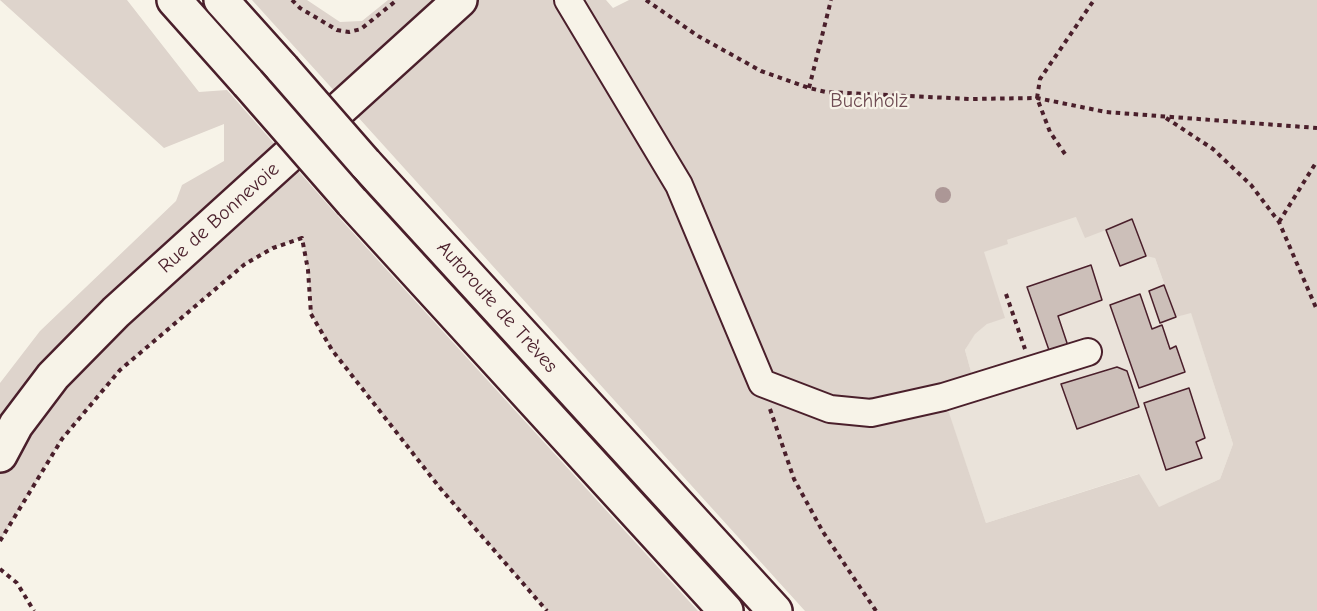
<!DOCTYPE html>
<html>
<head>
<meta charset="utf-8">
<style>
	body { margin:0 }
	canvas { display:block; background:#f7f3e8 }
</style>
</head>
<body>
<canvas width="1317" height="611"></canvas>
<script>
const ctx = document.querySelector('canvas').getContext('2d');
ctx.lineJoin = 'round';
function paint(path, color) { ctx.fillStyle = color; ctx.fill(path, 'evenodd'); }
const poly = rows => new Path2D(rows.map(r => 'M' + r).join(''));
function strokePath(path, color, width, dash) { ctx.strokeStyle = color; ctx.lineWidth = width; ctx.lineCap = dash ? 'butt' : 'round'; ctx.setLineDash(dash || []); ctx.stroke(path); }
function label(font, color, halo, rows, align = 'center') {
  ctx.font = font + ' "Comic Neue",sans-serif'; ctx.lineWidth = 4.5; ctx.setLineDash([]); ctx.textBaseline = 'middle'; ctx.strokeStyle = halo; ctx.fillStyle = color; for (const [text, x, y, turn = 0] of rows) {
    ctx.save(); ctx.translate(x, y); ctx.rotate((+turn || 0) * Math.PI / 180); ctx.textAlign = isNaN(turn) ? turn : align; if (halo) ctx.strokeText(text, 0, 0); ctx.fillText(text, 0, 0); ctx.restore();
  }
}
paint(poly([
	[1076,217,1132,219,1155,258,1176,317,1191,312,1233,444,1220,479,1158,508,1138,474,986,523,943,397,975,387,965,350,975,333,988,323,1004,318,983,252,1007,244,1007,240]
]), '#eae3da');
paint(poly([
	[0,0,127,0,199,92,227,90,345,224,698,611,547,611,440,488,332,350,311,314,308,270,302,238,273,248,245,264,120,370,62,439,0,541,0,383,40,331,176,201,182,185,224,161,224,124,164,148],
	[252,0,307,0,340,22,362,21,388,0,606,0,613,8,629,0,1317,0,1317,611,805,611],
	[1076,217,1085,238,1132,220,1146,256,1155,258,1176,317,1191,313,1233,444,1220,479,1159,507,1139,474,986,523,944,398,973,379,965,350,975,334,987,324,1005,318,984,252,1008,244,1007,240]
]), '#ded4cc');
const building = poly([
	[1132,219,1146,256,1120,266,1106,230,1132,219],
	[1091,265,1102,300,1058,316,1068,346,1050,353,1027,287,1091,265],
	[1164,285,1176,317,1160,323,1149,291,1164,285],
	[1140,294,1152,329,1162,325,1170,349,1176,346,1185,372,1139,388,1110,305,1140,294],
	[1117,367,1127,371,1139,407,1077,429,1061,384,1117,367],
	[1189,388,1205,438,1196,442,1202,458,1166,470,1144,403,1189,388]
]);
paint(building, '#ccbfb9');
strokePath(building, '#4a1f2b', 1.5);
const minor = poly([
	[568,0,679,185,762,383,830,409,871,413,943,397,1088,352]
]);
const major = poly([
	[0,455,16,425,53,376,116,312,460,0]
]);
const highway = poly([
	[174,0,248,83],
	[221,0,283,69],
	[365,163,775,611],
	[352,202,726,611]
]);
strokePath(minor, '#4a1f2b', 30);
strokePath(major, '#4a1f2b', 38);
strokePath(highway, '#4a1f2b', 38);
strokePath(poly([
	[292,0,300,8,337,30,349,32,361,29,397,0],
	[646,0,698,36,761,71,809,88,826,92,970,99,1037,98,1106,112,1317,128],
	[809,88,831,0],
	[1166,118,1213,149,1251,185,1279,222,1317,310],
	[1065,154,1050,132,1037,98,1040,79,1094,0],
	[1279,222,1317,161],
	[1006,294,1025,349],
	[770,409,794,479,823,532,876,611],
	[0,541,62,439,120,370,245,264,273,248,302,238,308,270,311,314,332,350,440,488,547,611],
	[0,569,17,583,34,611]
]), '#4a1f2b', 4, [4.5, 4.5]);
strokePath(minor, '#f7f3e8', 26);
strokePath(major, '#f7f3e8', 33);
strokePath(highway, '#f7f3e8', 33);
const highwayBridge = poly([
	[283,69,365,163],
	[248,83,352,202]
]);
strokePath(highwayBridge, '#4a1f2b', 38, []);
strokePath(highwayBridge, '#f7f3e8', 33);
ctx.fillStyle = '#ac9796';
for (const [x, y] of [
	[943,195]
]) { ctx.beginPath(); ctx.arc(x, y, 8, 0, 2 * Math.PI); ctx.fill(); }
label('20px', '#6f4c53', '#f7f3e8', [
	["Buchholz",869,101]
]);
label('20px', '#4a1f2b', '#f7f3e8', [
	["Rue de Bonnevoie",219,218,-42],
	["Autoroute de Trèves",497,307,48]
]);
</script>
</body>
</html>
